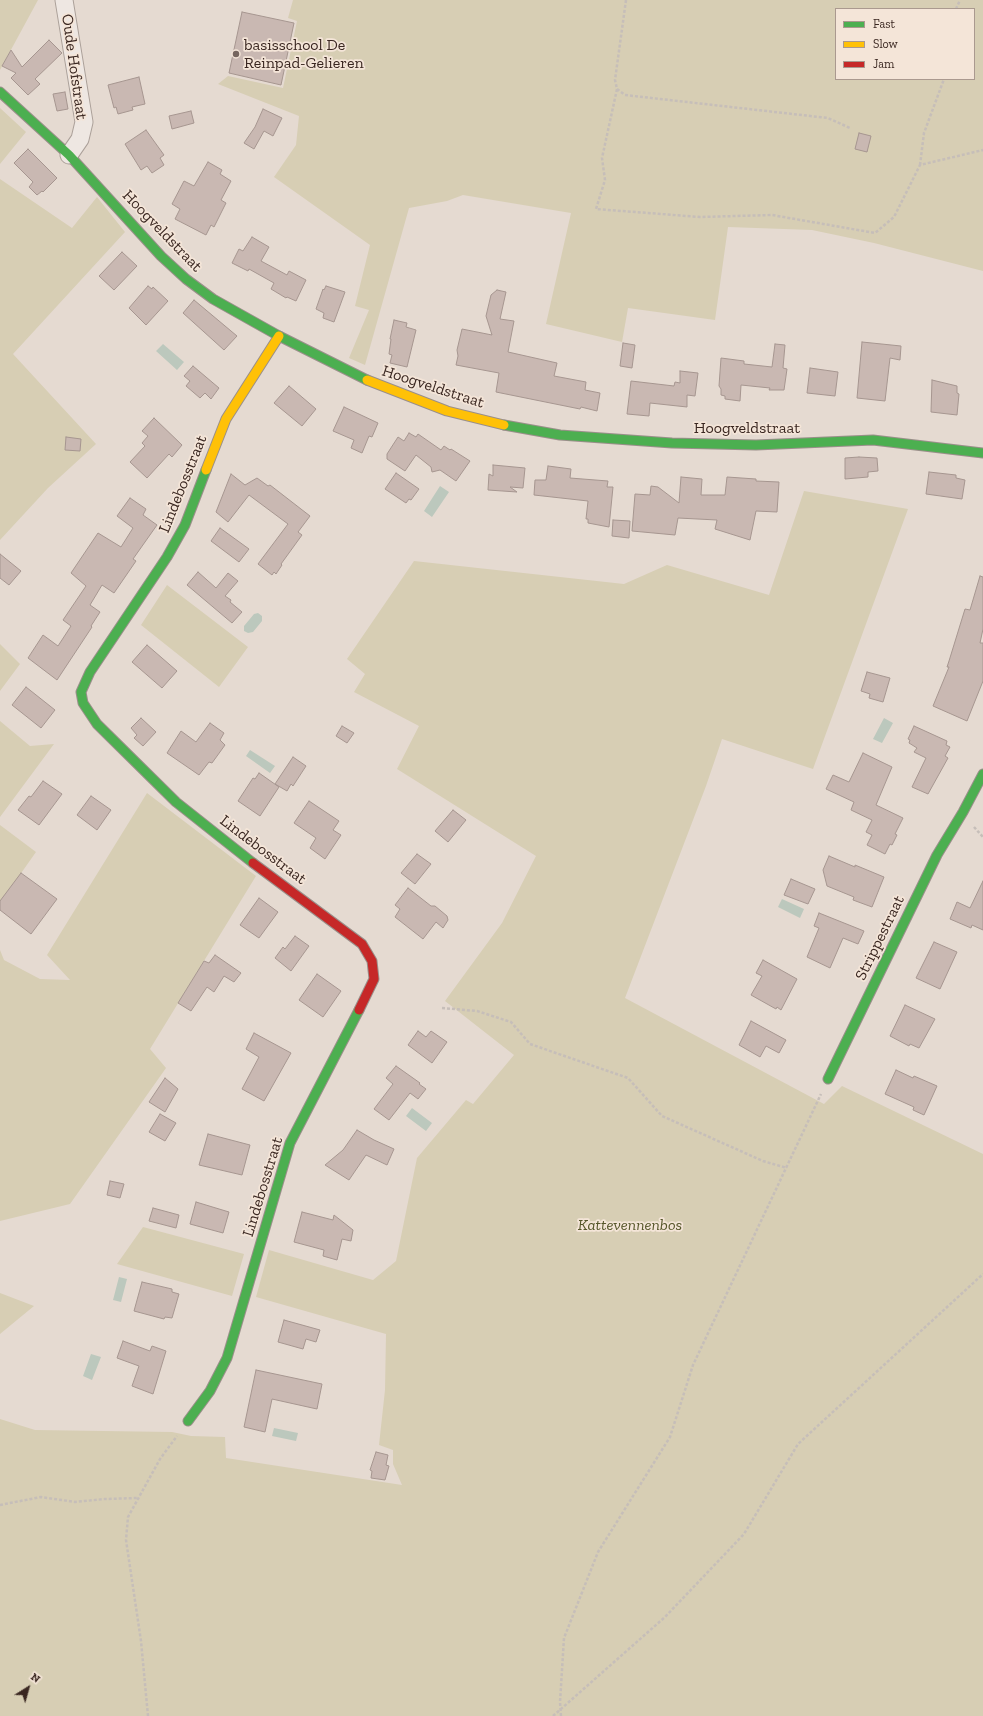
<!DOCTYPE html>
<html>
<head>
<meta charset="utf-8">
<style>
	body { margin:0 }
	#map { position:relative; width:983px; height:1716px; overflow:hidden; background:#e5dad1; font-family:"Zilla Slab",serif }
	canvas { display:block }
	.legend { position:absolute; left:835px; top:8px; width:140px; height:72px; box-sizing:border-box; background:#f4e5d8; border:1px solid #aa998f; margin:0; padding:5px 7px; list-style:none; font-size:12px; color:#3a2721 }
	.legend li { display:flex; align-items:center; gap:8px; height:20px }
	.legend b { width:20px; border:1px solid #aa998f }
	.north { position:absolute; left:8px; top:1668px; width:40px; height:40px; -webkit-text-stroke:3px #f4e5d8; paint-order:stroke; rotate:37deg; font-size:11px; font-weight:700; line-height:16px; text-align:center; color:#3a2721 }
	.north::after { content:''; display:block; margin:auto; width:14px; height:18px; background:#3a2721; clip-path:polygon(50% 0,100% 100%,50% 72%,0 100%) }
</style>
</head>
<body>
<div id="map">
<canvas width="983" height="1716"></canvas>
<ul class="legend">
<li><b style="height:5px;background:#4caf50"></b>Fast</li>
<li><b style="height:5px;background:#ffc107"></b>Slow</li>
<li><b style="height:5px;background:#c62828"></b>Jam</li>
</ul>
<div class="north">N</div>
</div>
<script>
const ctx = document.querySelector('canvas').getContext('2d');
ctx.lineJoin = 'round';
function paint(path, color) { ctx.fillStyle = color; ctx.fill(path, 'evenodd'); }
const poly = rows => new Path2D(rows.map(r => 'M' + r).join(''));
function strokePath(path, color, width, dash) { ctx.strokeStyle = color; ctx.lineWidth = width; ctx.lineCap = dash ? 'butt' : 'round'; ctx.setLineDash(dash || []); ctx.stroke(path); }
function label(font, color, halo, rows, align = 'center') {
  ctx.font = font + ' "Zilla Slab",serif'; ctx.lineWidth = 3.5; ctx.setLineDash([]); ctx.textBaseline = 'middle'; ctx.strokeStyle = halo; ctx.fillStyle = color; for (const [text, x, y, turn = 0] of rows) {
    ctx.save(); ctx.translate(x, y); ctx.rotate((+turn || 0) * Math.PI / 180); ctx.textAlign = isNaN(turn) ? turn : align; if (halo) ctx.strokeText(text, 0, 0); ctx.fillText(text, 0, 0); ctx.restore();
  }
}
paint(poly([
	[0,0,38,0,0,70],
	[293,0,983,0,983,271,874,243,812,230,728,227,715,320,628,308,622,342,546,324,571,213,463,195,447,201,409,208,365,365,349,358,369,310,355,306,370,245,274,177,296,145,299,116,218,84,228,76,283,88,297,21,288,18],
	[836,9,974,9,974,79,836,79],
	[0,108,26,132,0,164],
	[0,179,72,228,97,197,125,232,13,354,96,444,48,488,0,540],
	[804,491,908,509,813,769,722,739,706,786,625,998,824,1104,842,1086,983,1154,983,1716,0,1716,0,1419,35,1430,172,1432,191,1436,225,1437,226,1458,402,1485,393,1464,393,1450,379,1445,385,1390,386,1334,256,1297,269,1250,373,1280,396,1261,417,1158,466,1100,473,1104,514,1055,445,1001,502,923,536,856,397,769,419,726,354,692,365,674,347,659,414,561,624,584,667,565,769,595],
	[167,585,248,647,219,687,141,625],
	[0,644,20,664,0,691],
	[0,721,30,746,54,744,0,817],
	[147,793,256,876,150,1049,166,1068,70,1204,0,1221,0,950,4,960,40,979,70,980,47,955],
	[0,825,36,852,0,903],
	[143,1227,244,1254,232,1296,117,1264],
	[0,1293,34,1306,0,1334]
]), '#d7ceb4');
paint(poly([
	[163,344,184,362,177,370,156,351],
	[440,486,449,492,432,517,424,511],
	[258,613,262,616,262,621,253,632,248,633,244,631,244,626,254,614],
	[884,718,893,723,882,743,873,739],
	[250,750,275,766,270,773,246,756],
	[782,899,804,909,800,918,778,907],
	[412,1108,432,1123,426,1131,406,1116],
	[119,1277,127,1279,121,1302,113,1300],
	[91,1354,101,1357,92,1380,83,1376],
	[274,1428,298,1433,296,1441,272,1436]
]), '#bcc8bd');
const building = poly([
	[242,12,294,23,281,85,229,73,242,12],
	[49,40,62,53,35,79,40,84,28,95,11,78,16,73,2,66,11,50,22,67,49,40],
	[139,77,145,104,132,107,133,110,118,114,116,107,114,108,108,85,139,77],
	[65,92,68,109,57,111,53,94,65,92],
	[263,109,282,118,273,136,264,131,254,149,244,143,255,127,263,109],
	[191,111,194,123,172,129,169,116,191,111],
	[146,130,164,155,160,158,164,165,152,173,147,166,141,170,125,144,146,130],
	[859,133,871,136,867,152,855,149,859,133],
	[28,149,57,178,43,192,42,191,37,195,29,187,33,182,14,163,28,149],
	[208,162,222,170,220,174,231,181,221,200,226,203,214,227,211,225,206,235,175,219,180,209,172,204,184,181,194,186,208,162],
	[252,237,269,247,261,261,287,275,289,271,306,280,296,301,287,297,286,298,271,289,274,283,249,269,248,271,232,263,239,249,243,251,252,237],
	[122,252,137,266,114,290,99,276,122,252],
	[148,286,152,289,153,287,168,301,146,325,129,308,148,286],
	[326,286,345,292,334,322,323,318,324,313,316,309,323,289,324,290,326,286],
	[497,290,506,292,500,319,514,321,508,352,557,363,554,376,586,382,585,390,600,393,597,411,581,407,580,409,496,392,499,373,456,365,458,356,457,350,462,329,492,335,486,316,491,295,497,290],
	[194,300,237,336,224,350,183,313,194,300],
	[394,320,407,323,406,327,416,330,407,367,390,363,392,355,389,354,391,339,390,339,394,320],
	[862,342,901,346,900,360,890,358,885,401,857,398,862,342],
	[623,343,635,345,632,368,620,366,623,343],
	[775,344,785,345,783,368,787,369,784,390,769,390,770,388,741,385,740,401,725,399,725,396,721,395,721,389,719,386,721,358,744,361,744,364,772,367,775,344],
	[193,366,219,388,211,399,205,393,200,398,186,386,190,381,184,376,193,366],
	[810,368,838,372,835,396,807,393,810,368],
	[680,371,698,373,695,396,687,395,687,407,650,403,649,416,627,414,631,381,674,386,675,382,680,383,680,371],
	[932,380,957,386,957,393,959,394,957,415,931,412,932,380],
	[289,386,316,409,302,426,274,403,289,386],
	[344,407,378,423,372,437,369,436,362,453,351,448,354,440,333,431,344,407],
	[154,418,182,445,172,457,169,454,147,478,130,462,145,446,142,443,148,436,142,431,154,418],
	[409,433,416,437,418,434,441,450,444,446,450,450,451,449,470,461,456,481,440,470,432,472,431,467,416,455,405,471,387,459,387,454,398,437,404,441,409,433],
	[66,437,81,439,80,451,65,450,66,437],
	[859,457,877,458,878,471,868,472,868,477,845,479,845,458,859,457],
	[493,465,525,468,523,488,510,487,517,492,488,490,489,474,493,476,493,465],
	[548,466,571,469,570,478,608,481,607,487,613,487,609,527,588,523,588,519,586,519,588,501,534,495,535,480,546,480,548,466],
	[929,472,956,475,956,478,965,480,962,499,926,494,929,472],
	[396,473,419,489,411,500,409,499,406,503,385,489,396,473],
	[231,474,245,485,257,478,268,486,270,485,310,516,298,532,302,535,281,564,282,565,276,574,274,572,272,575,258,564,288,524,249,495,228,522,216,512,231,474],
	[681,477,702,479,701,495,725,495,727,477,756,479,756,481,779,482,777,512,756,511,750,540,715,529,717,520,678,518,675,535,632,531,635,494,650,495,651,486,658,487,679,503,681,477],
	[130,498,146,509,143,515,157,525,133,559,136,561,114,593,102,585,90,605,100,612,91,626,92,627,57,680,28,658,43,635,58,646,71,626,63,620,86,586,71,573,98,533,121,547,133,528,117,516,130,498],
	[613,520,630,521,629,538,612,536,613,520],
	[220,528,249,549,239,562,211,541,220,528],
	[0,554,21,571,9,585,0,578,0,554],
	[198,572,216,588,228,573,238,581,225,596,231,600,230,602,242,612,232,623,187,585,198,572],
	[980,576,983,577,983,629,980,643,983,643,983,681,967,721,933,706,949,667,947,667,949,661,965,609,970,610,980,576],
	[147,645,177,671,162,688,132,662,147,645],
	[867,672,890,678,883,702,869,698,870,694,861,691,867,672],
	[26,687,55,710,41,728,12,705,26,687],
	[141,718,156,732,143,746,134,738,137,735,131,728,141,718],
	[210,723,224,733,220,740,225,745,212,763,209,762,199,775,167,753,181,731,196,742,210,723],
	[342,726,354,733,347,743,336,736,342,726],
	[914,726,947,741,946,745,950,747,945,756,948,758,928,794,912,787,926,758,914,752,917,748,909,743,910,740,908,739,914,726],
	[863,753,892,767,876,805,903,818,895,834,897,835,892,845,890,844,885,854,867,845,872,835,866,832,872,820,851,810,854,802,826,789,833,775,849,782,863,753],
	[293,757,306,766,293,786,291,784,287,791,275,784,293,757],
	[259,773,279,787,260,816,238,801,253,778,255,779,259,773],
	[43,781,62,794,39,825,18,810,29,796,31,797,43,781],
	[91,796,111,810,97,830,77,815,91,796],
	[309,801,339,821,333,830,341,835,325,859,310,848,316,838,294,823,309,801],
	[453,810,466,820,448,842,435,831,453,810],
	[417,854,431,864,415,884,401,873,417,854],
	[829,856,855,867,855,865,884,877,872,907,853,900,854,897,827,886,823,870,829,856],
	[21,873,57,899,31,934,0,910,0,901,21,873],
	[791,879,815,889,808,904,784,895,791,879],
	[983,881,983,930,972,925,971,928,950,919,957,902,970,908,983,881],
	[408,888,431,906,435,906,447,916,448,920,443,928,436,922,423,939,395,917,400,909,395,905,408,888],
	[259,898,278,912,259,938,240,925,259,898],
	[819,913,864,931,858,944,843,938,830,968,807,957,819,928,814,926,819,913],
	[295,936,309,946,291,971,275,958,283,947,285,949,295,936],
	[934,942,957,952,940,989,916,978,934,942],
	[215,955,241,973,234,982,224,976,214,992,207,987,191,1011,178,1003,204,961,209,963,215,955],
	[763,960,797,979,781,1010,777,1007,776,1009,751,995,762,976,756,973,763,960],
	[317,974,341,991,323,1017,299,1000,317,974],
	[905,1005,935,1019,919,1048,910,1044,909,1046,890,1036,905,1005],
	[751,1021,786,1040,779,1053,766,1046,760,1057,739,1045,751,1021],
	[418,1031,426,1037,431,1031,447,1042,432,1063,408,1045,418,1031],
	[254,1033,291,1053,264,1101,242,1089,259,1057,246,1049,254,1033],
	[396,1066,420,1083,419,1084,426,1089,418,1099,410,1093,389,1120,374,1109,393,1084,386,1078,396,1066],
	[896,1070,913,1078,914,1076,937,1086,924,1115,913,1110,914,1107,885,1094,896,1070],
	[165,1078,178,1089,165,1112,149,1102,165,1078],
	[160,1114,176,1123,165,1141,149,1132,160,1114],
	[357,1130,374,1140,394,1149,387,1165,366,1155,349,1180,325,1165,343,1150,357,1130],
	[208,1134,250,1145,242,1175,199,1165,208,1134],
	[110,1181,124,1184,120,1198,107,1195,110,1181],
	[196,1202,229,1212,223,1233,190,1224,196,1202],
	[153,1208,179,1215,176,1228,149,1221,153,1208],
	[302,1212,333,1220,334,1215,353,1230,351,1241,342,1239,337,1260,323,1256,324,1250,294,1242,302,1212],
	[142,1282,172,1289,172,1292,179,1294,172,1318,165,1317,164,1319,134,1311,142,1282],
	[284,1320,320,1330,316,1342,306,1339,303,1349,278,1342,284,1320],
	[123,1341,150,1351,152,1346,166,1351,153,1394,132,1386,139,1366,117,1358,123,1341],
	[256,1370,322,1384,317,1409,272,1399,265,1432,244,1427,256,1370],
	[376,1452,388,1455,386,1465,389,1466,385,1480,371,1478,372,1471,370,1470,376,1452]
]);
paint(building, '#c9b8b2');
strokePath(building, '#a69690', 1);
const street = poly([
	[64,0,84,122,80,139,69,155]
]);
const fast = poly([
	[0,92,69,155,161,256,186,279,213,299,279,336,367,380],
	[504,425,560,435,672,443,756,445,873,440,983,453],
	[206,470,185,525,167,557,90,672,81,692,83,703,97,724,176,802,253,863],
	[828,1079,937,855,963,812,983,774],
	[188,1421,210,1391,227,1358,290,1143,359,1010]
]);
const slow = poly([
	[367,380,447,411,504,425],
	[206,470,226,419,279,336]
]);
const jam = poly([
	[253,863,362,944,372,961,374,979,359,1010]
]);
strokePath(street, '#aba099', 19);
strokePath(fast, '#9a8f8a', 11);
strokePath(slow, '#9a8f8a', 11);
strokePath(jam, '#9a8f8a', 11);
strokePath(poly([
	[626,0,615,80,617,89,602,158,605,180,596,209,700,217,772,215,875,233,894,217,920,165,983,150],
	[956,9,960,0],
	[617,89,625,95,828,118,850,128],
	[920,165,924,133,944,79],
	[974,827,983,837],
	[442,1008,477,1011,511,1022,530,1044,628,1078,662,1116,763,1161,787,1168],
	[0,1505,41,1497,75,1502,105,1499,137,1498],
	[148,1716,141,1641,126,1540,128,1517,160,1459,177,1436],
	[553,1716,665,1617,744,1534,798,1444,983,1274],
	[561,1716,560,1702,564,1638,598,1552,670,1437,693,1365,821,1094]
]), '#c6beb9', 2.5, [3, 2]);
strokePath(street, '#eee7e2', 17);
strokePath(fast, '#4caf50', 9);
strokePath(slow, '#ffc107', 9);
strokePath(jam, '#c62828', 9);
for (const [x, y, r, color] of [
	[236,54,4,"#76665f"]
]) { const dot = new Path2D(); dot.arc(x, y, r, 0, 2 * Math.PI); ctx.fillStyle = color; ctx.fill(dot); strokePath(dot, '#f4e5d8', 1.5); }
label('16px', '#3a2721', '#f4e5d8', [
	["basisschool De",244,45],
	["Reinpad-Gelieren",244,63]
], 'left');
label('16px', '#3a2721', '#f4e5d8', [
	["Oude Hofstraat",74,67,82],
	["Hoogveldstraat",162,231,46],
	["Hoogveldstraat",433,387,18],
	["Hoogveldstraat",747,428],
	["Lindebosstraat",183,484,-68],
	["Lindebosstraat",263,850,37],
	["Strippestraat",880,938,-64],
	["Lindebosstraat",263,1187,-73]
]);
label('italic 16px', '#555529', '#f4e5d8', [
	["Kattevennenbos",630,1225]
]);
</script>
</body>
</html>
